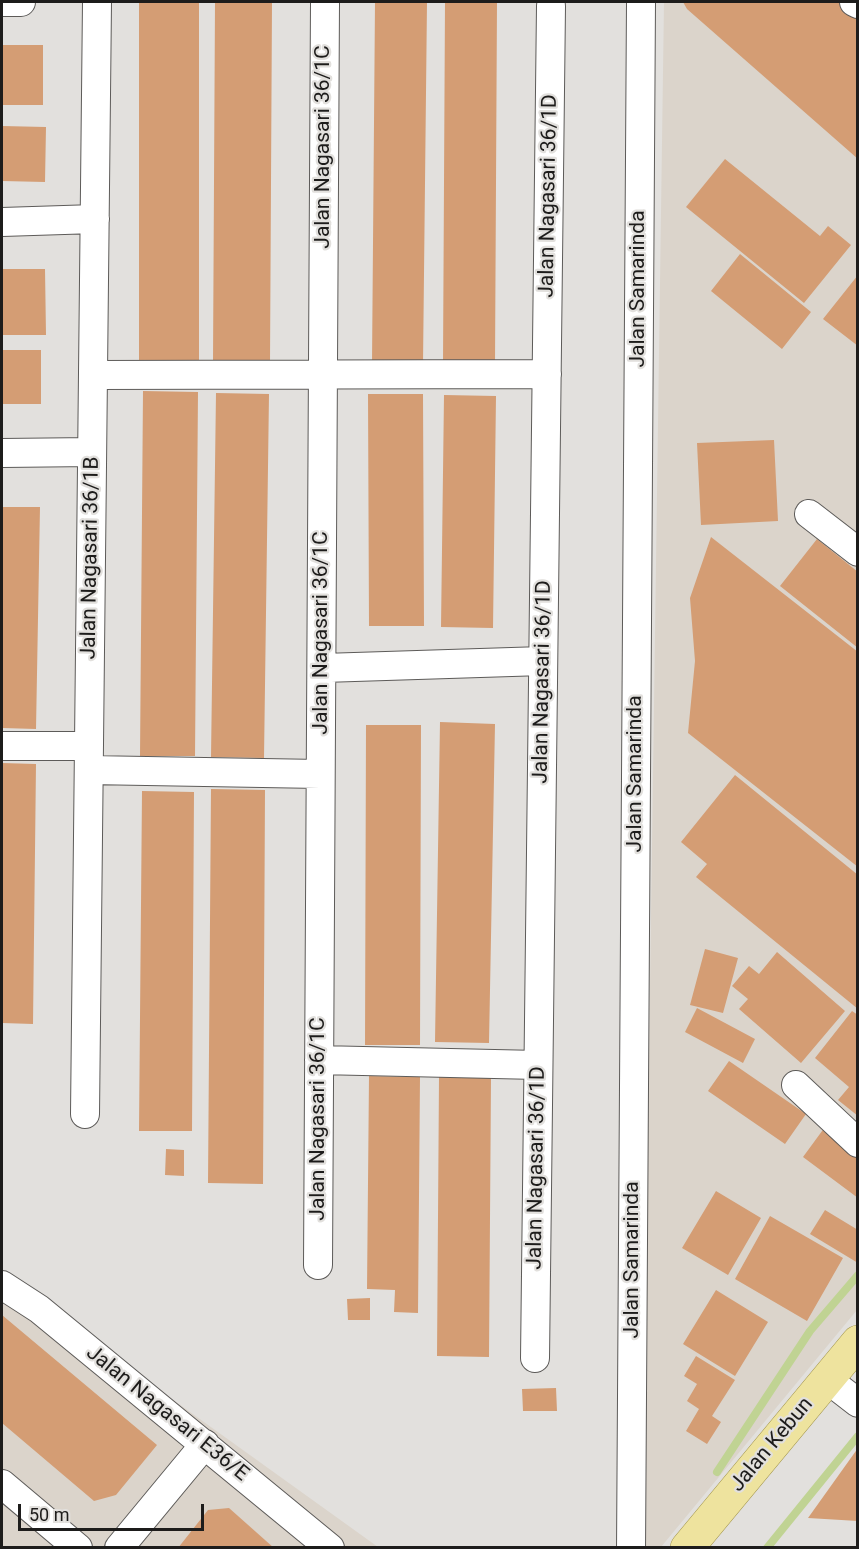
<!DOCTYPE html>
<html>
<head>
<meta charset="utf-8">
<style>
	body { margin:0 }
	#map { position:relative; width:859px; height:1549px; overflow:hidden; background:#e2e0dd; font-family:Roboto,sans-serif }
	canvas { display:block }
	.frame { position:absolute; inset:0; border:3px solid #1d1c1b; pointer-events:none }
	.scale { position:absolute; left:18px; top:1504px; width:186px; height:27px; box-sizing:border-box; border:3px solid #1d1c1b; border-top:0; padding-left:8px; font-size:18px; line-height:21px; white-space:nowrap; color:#1d1c1b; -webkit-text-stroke:4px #e2e0dd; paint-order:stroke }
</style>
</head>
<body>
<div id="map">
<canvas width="859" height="1549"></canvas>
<div class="frame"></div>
<div class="scale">50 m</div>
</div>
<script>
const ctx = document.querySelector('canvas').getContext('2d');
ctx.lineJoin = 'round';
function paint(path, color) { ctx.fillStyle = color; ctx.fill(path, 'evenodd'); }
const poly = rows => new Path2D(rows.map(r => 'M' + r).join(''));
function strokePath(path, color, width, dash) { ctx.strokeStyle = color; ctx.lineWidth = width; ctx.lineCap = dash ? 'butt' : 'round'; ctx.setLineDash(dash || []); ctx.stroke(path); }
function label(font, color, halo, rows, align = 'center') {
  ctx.font = font + ' Roboto,sans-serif'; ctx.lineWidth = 4.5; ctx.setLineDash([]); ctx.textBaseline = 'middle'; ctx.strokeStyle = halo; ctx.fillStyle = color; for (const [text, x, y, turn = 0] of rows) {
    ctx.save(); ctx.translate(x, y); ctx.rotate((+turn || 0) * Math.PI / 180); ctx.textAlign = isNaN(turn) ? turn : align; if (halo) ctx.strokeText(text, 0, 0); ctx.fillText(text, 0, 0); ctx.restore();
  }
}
paint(poly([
	[664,2,857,2,857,1310,661,1547,642,1548],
	[2,1277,378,1547,2,1547]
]), '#dbd4cb');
strokePath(poly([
	[717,1472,810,1331,858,1275],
	[767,1548,858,1436]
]), '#c0d393', 8);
paint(poly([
	[139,2,199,2,199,363,139,363],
	[215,2,272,2,270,362,213,361],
	[375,2,427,2,423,364,372,363],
	[445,2,497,2,495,363,443,362],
	[683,2,838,2,858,19,858,159,687,9],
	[2,45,43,45,43,105,2,105],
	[2,126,46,127,45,182,2,181],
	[725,159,820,236,828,226,851,245,804,303,686,207],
	[740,254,811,312,782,349,711,291],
	[2,269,45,269,46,335,2,335],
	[858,275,858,346,823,319],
	[2,350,41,350,41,404,2,404],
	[143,391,198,392,195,756,140,756],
	[216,393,269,394,264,758,211,757],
	[368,394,423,394,424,626,369,626],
	[444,395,496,396,493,628,441,627],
	[774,440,778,521,701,525,697,443],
	[2,507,40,507,36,729,2,728],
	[711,537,858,652,858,867,688,733,695,661,690,598],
	[817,539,858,572,858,648,780,586],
	[440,722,495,724,489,1043,435,1042],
	[366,725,421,725,420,1045,365,1045],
	[2,763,36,764,33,1024,2,1023],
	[735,775,858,875,858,1009,696,877,707,864,681,842],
	[211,789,265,790,263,1184,208,1183],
	[142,791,194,792,192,1131,139,1131],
	[705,949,738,958,723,1013,690,1005],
	[777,952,845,1011,801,1063,739,1009,748,999,732,986,749,966,759,974],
	[697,1008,755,1039,743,1063,685,1032],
	[852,1011,858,1015,858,1116,838,1100,849,1087,815,1058],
	[729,1061,806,1114,785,1144,708,1091],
	[369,1076,420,1077,418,1313,394,1312,395,1290,367,1289],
	[439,1077,491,1078,489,1357,437,1356],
	[825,1127,858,1151,858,1198,803,1157],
	[166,1149,184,1150,184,1176,165,1175],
	[716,1191,761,1218,728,1275,682,1248],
	[825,1210,858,1230,858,1263,810,1234],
	[770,1216,843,1258,807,1321,735,1279],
	[716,1290,768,1322,735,1376,683,1344],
	[370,1298,370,1320,348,1320,347,1299],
	[2,1315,157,1445,116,1495,94,1501,2,1423],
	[696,1356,735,1380,712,1416,721,1422,707,1444,686,1431,699,1409,687,1401,697,1384,684,1376],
	[556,1388,557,1411,523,1411,522,1389],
	[858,1448,858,1521,808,1518],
	[229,1508,274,1548,178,1548,208,1510]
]), '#d49d74');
const minor = poly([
	[2,2,21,2],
	[854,2,858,4],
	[2,222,95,219],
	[93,375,547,374],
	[2,453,92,452],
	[809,514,858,552],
	[323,668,543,661],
	[2,746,89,746],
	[89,770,320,774],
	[319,1060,538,1065],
	[796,1085,858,1143],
	[85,1114,97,2],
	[318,1265,325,2],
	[2,1285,39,1309,330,1548],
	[535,1358,551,6],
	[827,1379,858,1403],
	[2,1484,78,1548],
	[119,1548,205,1444],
	[631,1548,641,2]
]);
const major = poly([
	[687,1548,858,1342]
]);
strokePath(minor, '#5d5b59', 30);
strokePath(major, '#9e9146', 34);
strokePath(minor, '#fff', 28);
strokePath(major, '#eee39e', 33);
label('21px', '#1d1c1b', '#e2e0dd', [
	["Jalan Nagasari 36/1C",324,147,-90],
	["Jalan Nagasari 36/1D",549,196,-89],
	["Jalan Samarinda",639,289,-90],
	["Jalan Nagasari 36/1B",91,558,-89],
	["Jalan Nagasari 36/1C",322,633,-90],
	["Jalan Nagasari 36/1D",543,682,-89],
	["Jalan Samarinda",636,774,-90],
	["Jalan Nagasari 36/1C",319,1119,-90],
	["Jalan Nagasari 36/1D",537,1168,-89],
	["Jalan Samarinda",633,1260,-90],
	["Jalan Nagasari E36/E",167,1414,39],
	["Jalan Kebun",772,1445,-50]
]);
</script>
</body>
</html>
